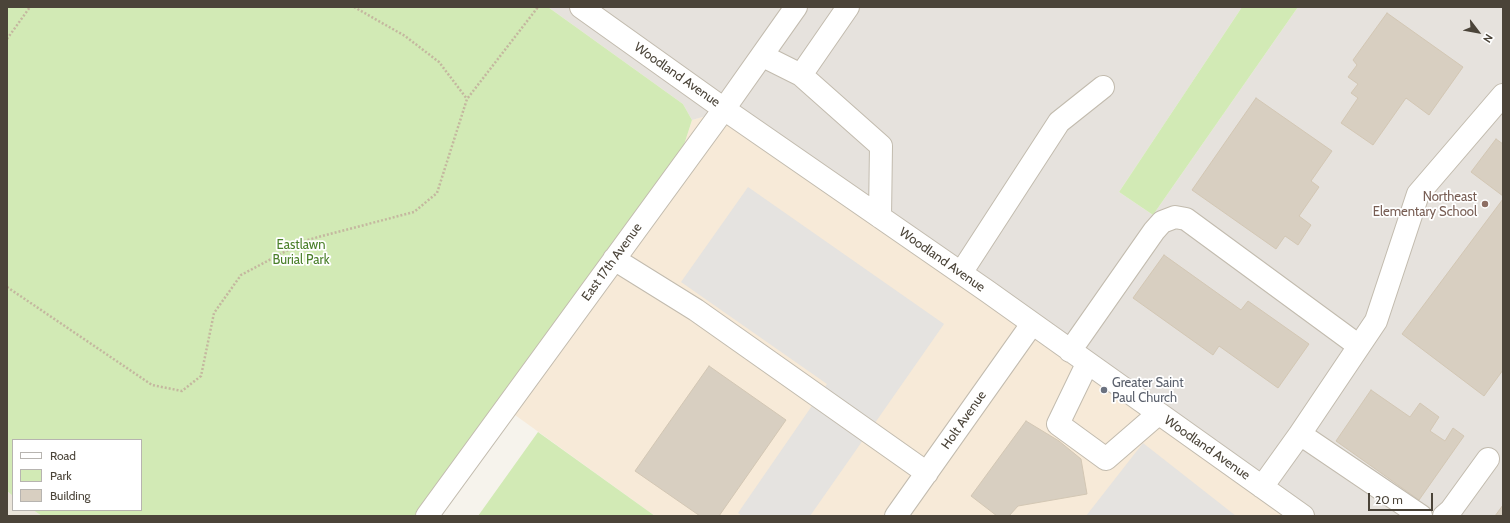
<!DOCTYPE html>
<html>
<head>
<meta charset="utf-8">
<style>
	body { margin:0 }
	#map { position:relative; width:1510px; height:523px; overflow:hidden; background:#f6f3ec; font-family:Cabin,sans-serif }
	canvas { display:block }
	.frame { position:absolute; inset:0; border:8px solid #4b4439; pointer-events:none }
	.legend { position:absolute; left:12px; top:439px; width:130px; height:72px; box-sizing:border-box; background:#fff; border:1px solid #b7b4b0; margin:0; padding:5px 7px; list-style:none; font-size:12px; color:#4b4439 }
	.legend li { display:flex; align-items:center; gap:8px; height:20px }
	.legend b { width:20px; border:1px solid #b7b4b0 }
	.north { position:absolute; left:1458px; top:12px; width:40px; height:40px; -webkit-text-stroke:3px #fff; paint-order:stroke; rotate:122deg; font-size:11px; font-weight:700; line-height:16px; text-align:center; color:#4b4439 }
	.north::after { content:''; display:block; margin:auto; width:14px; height:18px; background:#4b4439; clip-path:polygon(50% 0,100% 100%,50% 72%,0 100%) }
	.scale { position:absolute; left:1368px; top:493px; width:65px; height:18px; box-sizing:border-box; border:2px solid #4b4439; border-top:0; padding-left:5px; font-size:12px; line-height:14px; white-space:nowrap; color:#4b4439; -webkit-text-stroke:3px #fff; paint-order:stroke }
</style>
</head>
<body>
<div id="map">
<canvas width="1510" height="523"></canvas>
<div class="frame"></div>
<ul class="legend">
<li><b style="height:5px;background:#fff"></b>Road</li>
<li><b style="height:11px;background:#d2eab5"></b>Park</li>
<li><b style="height:11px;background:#d8cfc1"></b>Building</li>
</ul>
<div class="north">N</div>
<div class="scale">20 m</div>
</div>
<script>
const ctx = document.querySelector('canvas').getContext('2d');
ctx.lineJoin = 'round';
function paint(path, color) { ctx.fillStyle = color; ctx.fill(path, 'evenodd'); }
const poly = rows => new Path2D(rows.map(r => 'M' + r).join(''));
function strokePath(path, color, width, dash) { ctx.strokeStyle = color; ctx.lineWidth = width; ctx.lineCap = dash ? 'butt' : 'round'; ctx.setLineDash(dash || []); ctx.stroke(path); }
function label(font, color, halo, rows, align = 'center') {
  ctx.font = font + ' Cabin,sans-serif'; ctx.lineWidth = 3.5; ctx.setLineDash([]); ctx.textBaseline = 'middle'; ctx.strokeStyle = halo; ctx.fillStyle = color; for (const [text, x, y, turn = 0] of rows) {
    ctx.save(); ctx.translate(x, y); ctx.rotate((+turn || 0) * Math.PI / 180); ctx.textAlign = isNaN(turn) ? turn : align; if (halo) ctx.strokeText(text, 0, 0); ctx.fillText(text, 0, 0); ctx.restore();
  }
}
paint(poly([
	[7,491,13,496,13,510,33,510,42,516,7,516]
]), '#eae5da');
paint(poly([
	[728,110,1296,516,655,516,497,402,683,148,692,120]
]), '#f7ead8');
paint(poly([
	[548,7,1242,7,1119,192,1153,215,1298,7,1503,7,1503,516,1302,516,728,110,692,120,683,104]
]), '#e6e2dd');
paint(poly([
	[7,7,548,7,683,104,692,120,683,148,414,516,42,516,33,510,141,510,141,440,13,440,13,496,7,491],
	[1242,7,1298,7,1153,215,1119,192],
	[538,432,655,516,478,516]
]), '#d2eab5');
paint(poly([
	[748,187,944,324,810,516,742,516,738,513,827,384,681,282],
	[1143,443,1236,516,1086,516]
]), '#e5e3e0');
const building = poly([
	[1387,13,1463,67,1429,115,1406,98,1373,145,1341,123,1358,98,1351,93,1358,84,1348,77,1357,65,1353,60,1387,13],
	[1256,98,1332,151,1311,181,1319,187,1299,216,1311,225,1298,245,1285,236,1276,249,1192,190,1256,98],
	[1496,139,1503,144,1503,196,1471,172,1496,139],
	[1503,199,1503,370,1484,396,1402,334,1503,199],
	[1164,255,1241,310,1248,301,1309,344,1278,388,1219,346,1213,355,1133,298,1164,255],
	[709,366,786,420,719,516,700,516,635,471,709,366],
	[1371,390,1410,417,1420,403,1439,417,1430,431,1445,441,1453,428,1464,436,1419,500,1336,441,1371,390],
	[1026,421,1059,441,1081,459,1087,494,1018,506,1009,516,997,516,971,496,1026,421],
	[1503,505,1503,516,1495,516,1503,505]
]);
paint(building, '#d8cfc1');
strokePath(building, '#d3c7b4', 1);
const minor = poly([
	[581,7,724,109,987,291,1303,516],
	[763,56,801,75,881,146,880,217],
	[801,75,848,7],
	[614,259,696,310,927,473],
	[961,273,1059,122,1103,87],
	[1070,351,1154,231,1162,222,1175,217,1186,219,1359,346],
	[1087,364,1058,424,1106,459,1158,414],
	[1300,434,1421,516],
	[1262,487,1300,434,1376,321,1418,194,1503,95],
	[427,516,724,109,796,7],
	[896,516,1032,324],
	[1444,516,1451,510,1488,459]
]);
strokePath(minor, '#c2bbae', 24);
strokePath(poly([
	[354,7,405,36,439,62,467,99],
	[7,39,30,7],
	[7,287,152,385,182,391,201,376,214,313,241,275,307,240,414,212,437,193,467,99,538,7]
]), '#c4b79f', 2.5, [2, 2]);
strokePath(minor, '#fff', 22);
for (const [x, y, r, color] of [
	[1485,204,4,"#8d6e63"],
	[1104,390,4,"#6b7280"]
]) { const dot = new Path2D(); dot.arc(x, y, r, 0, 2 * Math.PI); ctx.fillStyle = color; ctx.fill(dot); strokePath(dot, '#fff', 1.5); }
label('13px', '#4b4439', '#fff', [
	["Woodland Avenue",677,75,35],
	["Woodland Avenue",942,260,35],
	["East 17th Avenue",612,262,-54],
	["Holt Avenue",964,420,-55],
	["Woodland Avenue",1207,448,35]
]);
label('13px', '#785e54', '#fff', [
	["Northeast",1477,197],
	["Elementary School",1477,212]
], 'right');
label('13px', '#4a7f2a', '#fff', [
	["Eastlawn",301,245],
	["Burial Park",301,260]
]);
label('13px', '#5b616d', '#fff', [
	["Greater Saint",1112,383],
	["Paul Church",1112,398]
], 'left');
</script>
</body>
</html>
